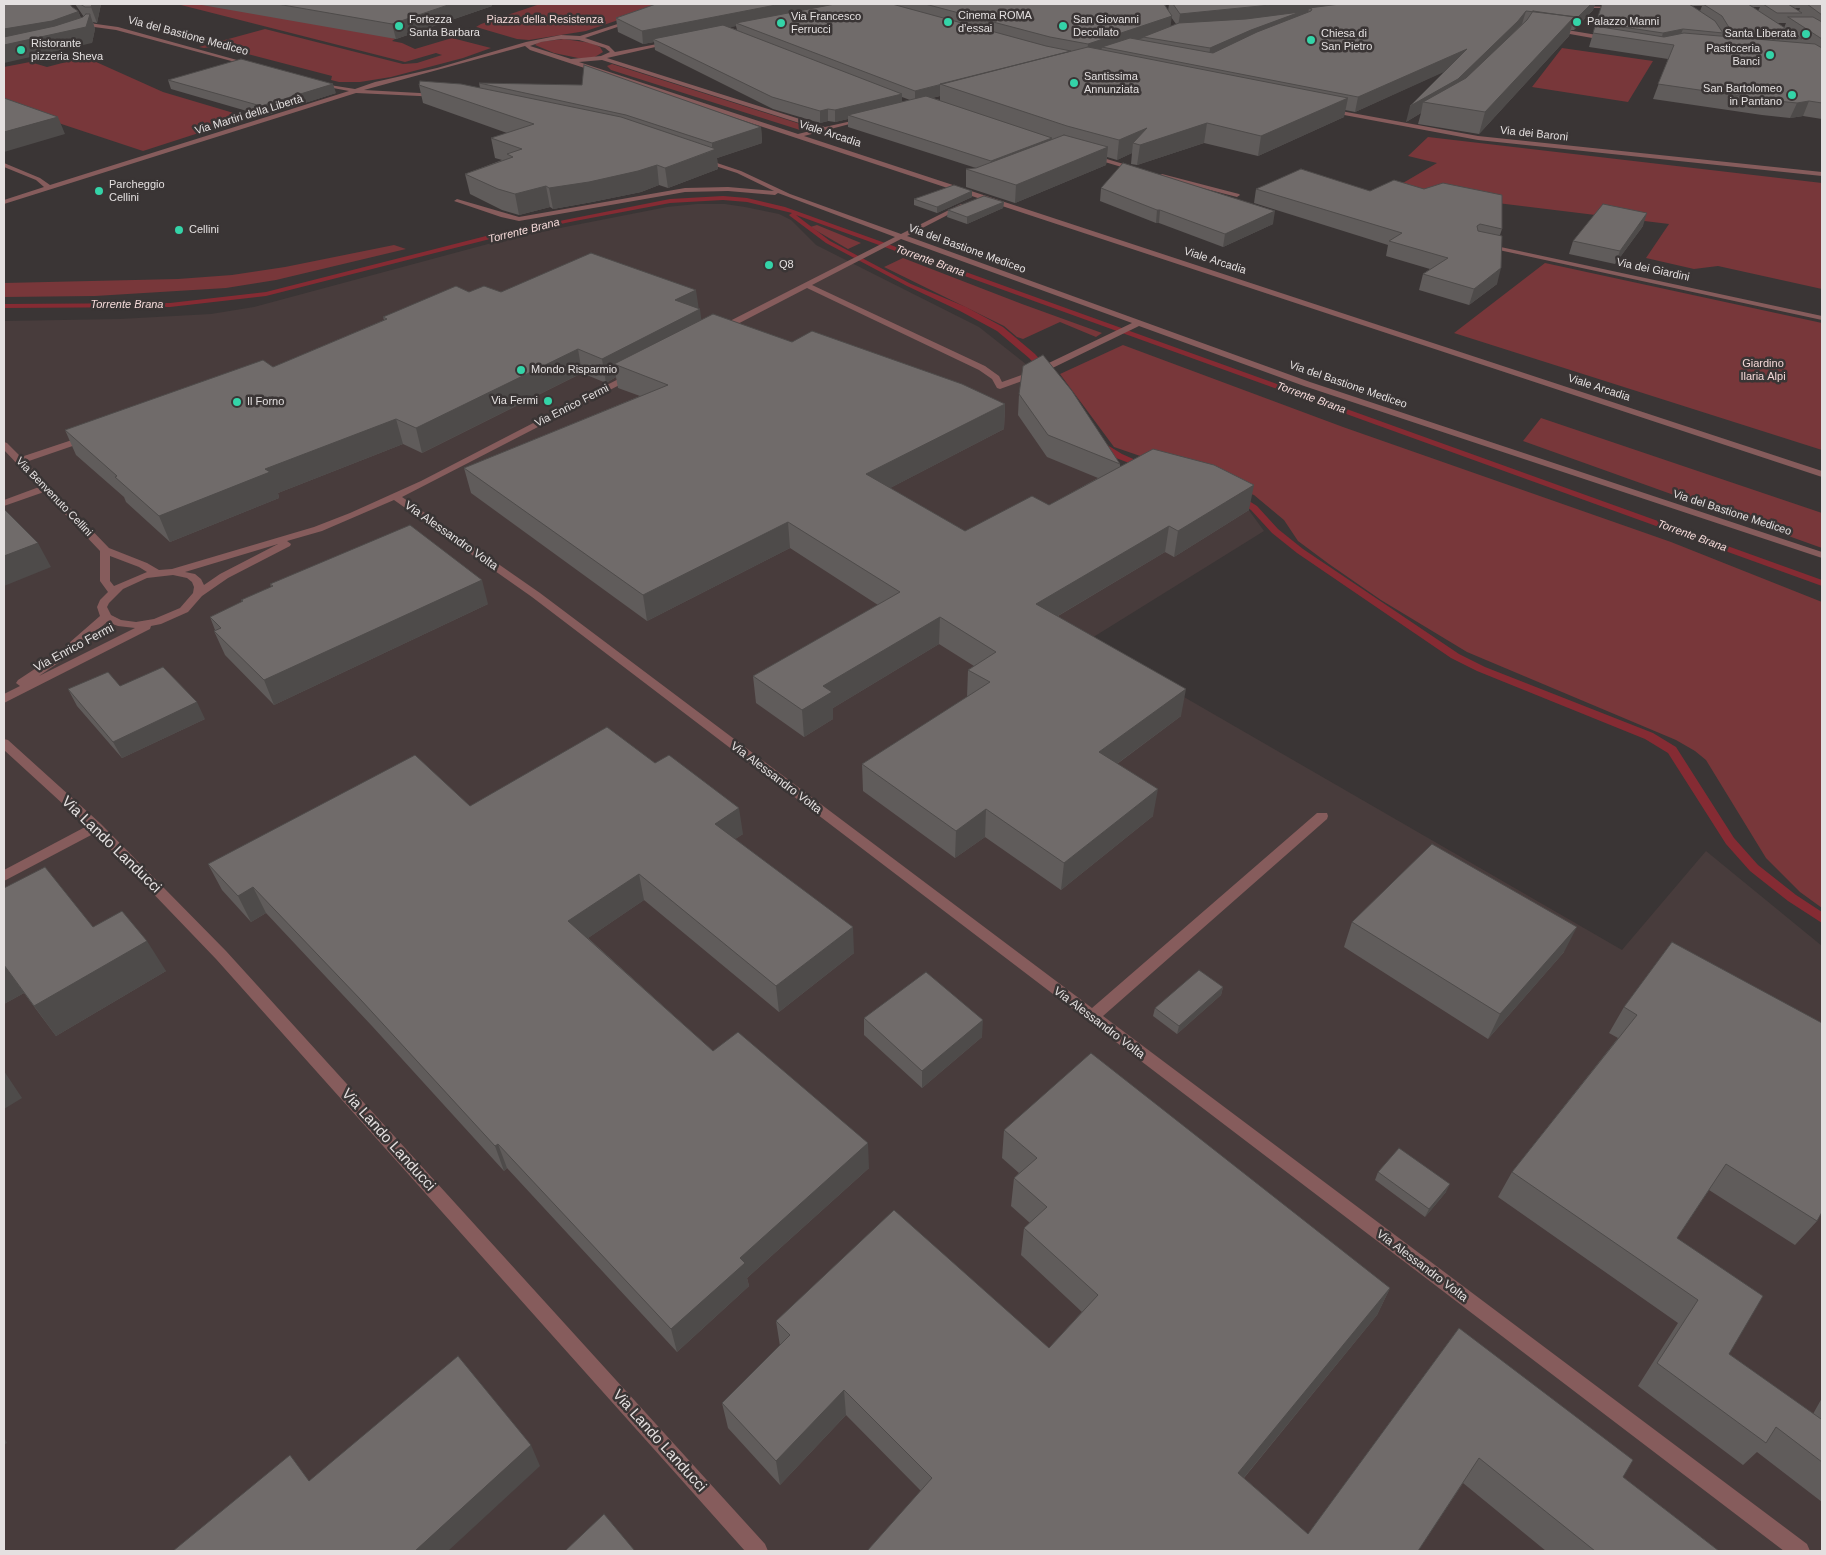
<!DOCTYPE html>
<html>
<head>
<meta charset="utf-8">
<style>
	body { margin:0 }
	#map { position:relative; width:1826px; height:1555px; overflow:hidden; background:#3a3535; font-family:Helvetica,sans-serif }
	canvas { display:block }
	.frame { position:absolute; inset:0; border:5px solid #e4e0e0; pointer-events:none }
</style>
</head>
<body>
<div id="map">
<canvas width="1826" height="1555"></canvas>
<div class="frame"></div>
</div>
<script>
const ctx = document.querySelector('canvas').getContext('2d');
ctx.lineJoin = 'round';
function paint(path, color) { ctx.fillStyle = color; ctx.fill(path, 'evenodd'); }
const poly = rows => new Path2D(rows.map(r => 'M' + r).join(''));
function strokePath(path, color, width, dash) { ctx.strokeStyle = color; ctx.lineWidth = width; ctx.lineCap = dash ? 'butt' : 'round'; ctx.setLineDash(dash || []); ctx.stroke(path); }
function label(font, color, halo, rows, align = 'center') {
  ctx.font = font + ' Helvetica,sans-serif'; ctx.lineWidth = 5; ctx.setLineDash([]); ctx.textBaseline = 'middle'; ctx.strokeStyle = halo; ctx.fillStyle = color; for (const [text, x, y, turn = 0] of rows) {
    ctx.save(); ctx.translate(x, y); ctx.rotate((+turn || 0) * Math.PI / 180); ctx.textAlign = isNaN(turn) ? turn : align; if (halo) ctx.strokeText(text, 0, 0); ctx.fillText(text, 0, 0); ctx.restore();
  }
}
paint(poly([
	[697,204,725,204,745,207,779,214,791,220,816,245,979,327,1041,376,1110,462,1248,509,1264,531,1087,641,1622,950,1706,851,1822,946,1822,1551,4,1551,4,321,120,319,211,314,254,307,514,237,667,207]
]), '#483c3c');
paint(poly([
	[177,4,300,4,395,39,392,41,402,43,415,49,452,38,491,48,463,58,391,77,360,82,339,82,331,80,332,76,217,46,204,48,199,47,265,29,403,64,417,63,442,55,436,53,405,62],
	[530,4,665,4,586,31,529,40,517,39,476,27,481,24,537,5],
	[564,39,591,43,600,47,603,52,593,58,578,58,554,53,535,45,538,42],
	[1562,48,1653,61,1628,102,1532,87],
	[85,57,163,92,237,114,233,116,242,119,143,151,4,105,4,67,30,62,47,67],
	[612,64,816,129,800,130,611,70,607,66],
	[1428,137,1822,183,1822,289,1718,266,1694,269,1646,258,1669,224,1391,190,1437,163,1408,156],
	[817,225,861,243,848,249,810,227],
	[394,245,406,249,276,280,226,288,95,296,4,297,4,283,178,279,232,275,285,267],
	[903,258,1022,304,1102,333,1096,337,1060,322,1023,339,1017,337,1004,326,884,267],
	[1545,263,1822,323,1822,450,1454,333],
	[1123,345,1343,427,1671,542,1822,602,1822,908,1800,892,1766,858,1706,760,1695,751,1676,740,1467,652,1381,600,1329,564,1298,541,1284,520,1254,495,1114,447,1060,374],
	[1541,418,1822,513,1822,548,1523,441]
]), '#78373a');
paint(poly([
	[723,196,747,198,785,207,1822,580,1822,586,796,215,830,241,911,284,966,307,1003,327,1035,354,1049,370,1042,372,1029,358,997,331,960,311,907,286,826,243,790,216,789,215,792,213,747,202,723,200,670,203,575,221,494,238,266,296,170,307,4,308,4,304,170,303,266,292,494,234,670,199,723,196],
	[1098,443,1104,443,1122,454,1149,466,1145,469,1116,458,1098,447,1098,443],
	[1238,494,1257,506,1278,529,1303,549,1459,654,1485,667,1653,733,1676,747,1734,838,1758,865,1796,895,1822,912,1822,923,1788,901,1750,871,1726,844,1668,753,1645,739,1477,671,1451,658,1297,553,1272,533,1251,510,1235,499,1235,495,1238,494]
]), '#852b33');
paint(poly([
	[1576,6,1616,7,1618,8,1574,8,1576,6],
	[630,20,635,21,585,38,609,46,615,52,673,41,673,43,607,58,825,127,865,118,865,120,804,136,1822,471,1822,477,530,50,525,46,364,90,438,94,440,97,356,93,4,204,4,200,44,187,36,180,4,167,4,163,40,178,50,185,349,91,317,85,317,83,355,89,375,82,437,68,526,42,561,35,580,36,630,20],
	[561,39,579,40,605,48,610,52,601,56,571,59,530,46,541,42,561,39],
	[602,60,818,129,798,134,579,62,602,60],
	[89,23,118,27,255,65,250,66,116,30,87,26,89,23],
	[1555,28,1609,37,1612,39,1609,41,1553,31,1555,28],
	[1330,109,1478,136,1822,172,1822,176,1478,140,1328,112,1330,109],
	[1090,154,1137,168,1138,169,1135,171,1088,157,1087,156,1090,154],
	[702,158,741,171,790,194,901,234,961,204,965,204,965,206,907,236,1310,382,1822,552,1822,558,1304,386,1139,326,1036,376,1000,389,997,388,992,379,979,370,807,288,724,331,718,331,718,327,895,237,778,193,775,195,728,191,685,192,519,221,501,217,454,201,457,199,519,217,685,188,728,187,774,191,737,173,700,161,700,159,702,158],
	[901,239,1132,323,1030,372,1002,382,999,376,985,366,812,285,901,239],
	[1162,174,1239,194,1240,195,1237,197,1160,177,1159,176,1162,174],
	[1482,243,1822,316,1822,320,1485,247,1481,245,1482,243],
	[632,372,636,375,635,377,402,497,540,593,1092,1008,1317,813,1327,813,1328,816,1327,819,1103,1016,1807,1544,1810,1551,1784,1551,532,597,394,500,322,531,287,541,291,544,290,546,228,578,202,596,188,612,161,624,151,626,150,629,4,703,4,694,20,686,16,683,18,680,53,657,100,616,97,607,100,600,108,592,100,581,100,551,44,492,4,506,4,500,39,487,4,450,4,442,7,443,21,457,84,436,90,436,90,440,26,462,109,548,147,563,159,570,172,569,314,527,350,513,421,481,632,372],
	[278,544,220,574,204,585,201,579,195,574,185,572,278,544],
	[110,556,139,567,147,572,114,586,110,581,110,556],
	[173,575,187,578,192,582,194,587,193,593,180,608,154,619,136,622,121,620,111,615,107,607,109,603,123,589,147,578,173,575],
	[107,622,118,626,135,628,39,676,61,661,107,622],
	[4,739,8,740,101,824,226,951,765,1544,768,1551,745,1551,216,959,95,833,4,881,4,870,87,826,4,750,4,739]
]), '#865c5c');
paint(poly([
	[75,4,101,4,97,23,93,22,95,29,92,43,72,7,78,11,81,18,83,17,84,17],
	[196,4,492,4,492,6,396,39],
	[656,4,829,4,829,5,893,4,1166,4,1165,5,1168,11,1169,4,1599,4,1595,4,1593,10,1574,30,1571,30,1569,36,1479,134,1418,124,1421,113,1406,122,1445,71,1355,112,1345,110,1344,117,1258,156,1204,143,1137,165,1131,164,1132,153,1117,160,1107,157,1106,165,1015,203,966,187,966,169,976,168,848,127,848,119,835,122,828,121,820,123,773,109,655,50,654,42,643,44,618,32,616,18],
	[1171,17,1176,24,1170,27],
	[736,26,737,30,729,27],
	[940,96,940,100,932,98],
	[902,97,910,100,902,102],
	[1602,4,1822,4,1822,119,1803,116,1790,118,1762,115,1653,99,1668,59,1589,47],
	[1692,6,1702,6,1700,11],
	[1753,7,1760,7,1758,11],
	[1794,8,1800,8,1799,11],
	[1777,23,1786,23,1784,28],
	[168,80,336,93,264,116,171,89],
	[479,83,761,127,762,143,717,158,718,169,668,188,659,185,641,192,592,202,553,209,550,207,519,215,502,210,470,194,465,174,502,160,495,158,491,138,507,133,423,103,419,85,480,88],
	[1101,188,1273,224,1223,247,1159,223,1156,223,1100,201],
	[1256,189,1370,191,1502,229,1500,235,1497,284,1469,305,1419,290,1423,274,1430,269,1386,256,1388,245,1254,203],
	[972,191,972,197,937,213,914,205,914,199],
	[1004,202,1003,208,967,224,947,217,948,210],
	[1643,226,1615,264,1569,254,1573,241],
	[469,292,501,292,698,309,701,320,792,342,1005,404,1004,429,890,488,965,531,1049,505,1098,478,1047,457,1018,415,1019,394,1120,464,1120,466,1249,510,1174,557,1165,552,1058,616,1181,716,1117,764,1153,816,1061,890,985,837,955,858,863,791,862,764,967,697,968,670,974,666,939,644,833,708,833,719,804,737,756,703,753,676,878,605,790,548,647,621,471,493,464,468,640,396,618,388,616,377,606,383,582,373,422,453,403,444,278,493,279,498,170,542,126,502,124,497,76,455,65,430,273,367,384,320,383,317],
	[270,584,488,604,274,705,225,655,214,631,215,630,210,617,242,602,241,600,271,587],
	[68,689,205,719,122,758,77,706],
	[470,806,743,834,735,839,854,953,779,1012,644,900,588,938,713,1051,869,1168,747,1278,749,1286,677,1352,507,1168,504,1171,372,1026,266,913,251,922,222,890,208,864],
	[4,888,93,927,166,971,56,1036,24,993,4,1004],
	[1352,922,1564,952,1488,1039,1344,947],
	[1672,942,1817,1221,1795,1245,1709,1190,1677,1238,1729,1354,1813,1414,1822,1398,1822,1502,1757,1452,1743,1465,1638,1386,1678,1323,1498,1197,1512,1172,1618,1038,1609,1033,1624,1007],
	[1223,987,1221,995,1177,1034,1153,1016,1155,1008],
	[864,1018,982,1037,922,1088,864,1035],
	[1004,1130,1390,1288,1377,1315,1244,1478,1308,1534,1459,1328,1623,1477,1719,1551,1546,1551,1463,1483,1418,1551,921,1491,846,1415,780,1485,728,1428,722,1403,780,1346,776,1321,1049,1348,1082,1312,1021,1255,1024,1228,1030,1223,1011,1206,1014,1178,1019,1173,1002,1158],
	[1378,1172,1446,1192,1425,1217,1375,1180]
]), '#605c5b');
paint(poly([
	[92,4,101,4,97,23,91,7],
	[451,4,492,4,492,6,396,39,392,24],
	[781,4,829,4,829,7,736,23,736,26,658,41,653,39,654,42,643,44,642,31],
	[1280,4,1407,4,1312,9,1309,8,1308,14,1299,15,1298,22,1209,59,1210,48,1178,27,1180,14],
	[1591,4,1595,4,1593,10,1574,30,1578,17],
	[78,11,84,26,90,14,95,29,92,43,4,63,4,29],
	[1526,11,1522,24,1454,94,1423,102,1421,113,1406,122,1410,106],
	[1172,16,1170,29,1143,37,1143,38,1113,49,1102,47,1101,53,1087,58,1088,44],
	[1574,17,1569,36,1479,134,1485,112],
	[1683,29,1679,39,1660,43,1663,33],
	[1467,49,1464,63,1355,112,1358,97],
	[333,84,336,93,264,116,261,106],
	[940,85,940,96,915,102,915,91],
	[902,94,902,106,848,115,848,119,835,122,835,110],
	[1348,98,1344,117,1258,156,1261,136],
	[1809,101,1803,116,1790,118,1797,103],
	[828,109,828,121,820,123,820,111],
	[58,117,65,134,4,152,4,132],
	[1207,123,1204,143,1137,165,1140,145,1133,143,1132,153,1117,160,1119,140,1147,128],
	[761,127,762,143,717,158,718,169,668,188,665,168,712,151,712,143],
	[1052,138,1052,149,991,173,991,161],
	[1108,147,1106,165,1015,203,1016,185],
	[657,165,659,185,641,192,592,202,553,209,549,188],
	[546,186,550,207,519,215,515,194],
	[972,191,972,197,937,213,937,207],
	[1004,202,1003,208,967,224,967,217],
	[1157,210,1160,210,1159,223,1156,223],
	[1275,211,1273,224,1223,247,1225,234],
	[1647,213,1643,226,1615,264,1620,251],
	[1501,268,1497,284,1469,305,1474,289],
	[696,290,699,310,700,309,703,333,614,364,616,377,606,383,602,359,675,300],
	[578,349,582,373,422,453,416,428],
	[1005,404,1004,429,867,500,866,474],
	[396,419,403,444,278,493,279,498,170,542,159,516,265,469],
	[1254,485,1249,510,1174,557,1178,531],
	[788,522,790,548,647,621,643,595],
	[1169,526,1165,552,1034,630,1036,604],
	[38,543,51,567,4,586,4,556],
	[482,580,488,604,274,705,264,680],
	[940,617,939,644,833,708,833,719,804,737,802,710,823,686],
	[1186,689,1181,716,1095,780,1099,752],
	[197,702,205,719,122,758,113,742],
	[1158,789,1153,816,1061,890,1064,863],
	[739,808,743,834,719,850,715,824],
	[986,809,985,837,955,858,956,831],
	[639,874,644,900,575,947,568,921],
	[253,887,266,913,251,922,238,896],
	[853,927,854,953,779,1012,776,986],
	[1577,927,1564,952,1488,1039,1500,1014],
	[147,941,166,971,56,1036,34,1006],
	[4,965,24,993,4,1004],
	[1223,987,1221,995,1177,1034,1179,1026],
	[983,1020,982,1037,922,1088,922,1071],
	[4,1071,22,1098,4,1109],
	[868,1143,869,1168,747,1278,749,1286,677,1352,671,1329,740,1258],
	[498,1144,507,1168,504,1171,495,1146],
	[1450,1184,1446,1192,1425,1217,1429,1209],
	[1390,1288,1377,1315,1228,1497,1238,1473],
	[844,1390,846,1415,780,1485,776,1461],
	[4,1437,7,1443,4,1445],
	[531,1445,540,1466,448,1551,415,1551]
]), '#4e4b4a');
const building = poly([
	[4,4,70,4,72,7,78,11,77,12,52,21,4,29,4,4],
	[80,4,92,4,91,7,85,7,80,4],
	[277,4,451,4,392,24,277,4],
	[656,4,781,4,642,31,616,18,656,4],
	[835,4,892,4,1046,46,1071,51,915,91,736,23,835,4],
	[925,4,1164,4,1172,16,1088,44,1050,37,925,4],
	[1173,4,1280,4,1180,14,1173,4],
	[1340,4,1591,4,1578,17,1526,11,1518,21,1458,79,1410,106,1467,49,1358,97,1102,47,1130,38,1213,53,1257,32,1311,11,1312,9,1309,8,1340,4],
	[1602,4,1689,4,1715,21,1723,33,1683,29,1663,33,1596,23,1602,4],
	[1703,4,1748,4,1802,39,1733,34,1722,16,1703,4],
	[1763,4,1788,4,1802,13,1777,13,1763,4],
	[1807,4,1822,4,1822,15,1807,4],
	[1533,11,1574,17,1485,112,1423,102,1466,78,1527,20,1533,11],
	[1300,12,1251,30,1210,48,1143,37,1179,23,1246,19,1300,12],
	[86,14,90,14,86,27,4,45,4,37,55,26,83,17,86,14],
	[1788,17,1813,17,1822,22,1822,39,1788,17],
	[723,25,902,94,835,110,828,109,820,111,772,97,653,39,723,25],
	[1595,26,1664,37,1684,33,1815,44,1822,48,1822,103,1809,101,1797,103,1768,100,1658,84,1674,45,1593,33,1595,26],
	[1088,47,1348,98,1261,136,1207,123,1140,145,1133,143,1147,128,1119,140,1067,126,940,84,1088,47],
	[241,59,333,84,261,106,168,80,241,59],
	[584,65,761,127,712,143,626,115,479,83,582,85,584,65],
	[420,81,461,84,621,117,716,149,665,168,657,165,638,171,589,182,549,188,546,186,515,194,498,189,465,174,513,157,507,154,522,149,491,138,534,124,419,85,420,81],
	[926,96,1052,138,991,161,848,115,926,96],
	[4,98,58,117,4,132,4,98],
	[1064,135,1108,147,1016,185,966,169,976,168,1064,135],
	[1123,163,1275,211,1225,234,1160,210,1157,210,1101,188,1123,163],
	[1301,169,1370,191,1394,180,1424,189,1443,183,1502,195,1502,229,1480,224,1477,226,1478,231,1502,236,1501,268,1474,289,1423,274,1448,258,1389,241,1402,233,1256,189,1301,169],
	[954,185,972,191,937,207,914,199,954,185],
	[984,196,1004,202,967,217,948,210,984,196],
	[1603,204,1647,213,1620,251,1573,241,1603,204],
	[591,253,696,290,675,300,700,309,602,359,578,349,416,428,396,419,265,469,270,472,159,516,115,477,117,476,65,430,263,360,273,367,387,319,383,317,456,286,469,292,484,286,501,292,591,253],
	[713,314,792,342,812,331,962,384,1005,404,866,474,965,531,1032,496,1049,505,1153,449,1214,465,1254,485,1178,531,1169,526,1036,604,1186,689,1099,752,1158,789,1064,863,986,809,956,831,862,764,990,682,968,670,996,652,940,617,823,686,832,692,802,710,753,676,900,592,788,522,643,595,464,468,668,385,614,364,713,314],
	[1043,355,1072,391,1120,464,1048,435,1019,394,1023,366,1043,355],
	[4,509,38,543,4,556,4,509],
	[410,525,482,580,264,680,214,631,221,628,210,617,243,601,241,600,273,586,270,584,410,525],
	[163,667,197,702,113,742,68,689,108,672,120,686,163,667],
	[607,727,655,763,669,755,739,808,715,824,853,927,776,986,639,874,568,921,713,1051,738,1032,868,1143,740,1258,745,1263,671,1329,498,1144,495,1146,361,1000,253,887,238,896,208,864,415,755,470,806,607,727],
	[1432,844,1577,927,1500,1014,1352,922,1432,844],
	[45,867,93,927,122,911,147,941,34,1006,4,965,4,888,45,867],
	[1672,942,1822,1023,1822,1212,1817,1221,1726,1164,1677,1238,1763,1296,1729,1354,1821,1419,1822,1418,1822,1462,1776,1427,1766,1443,1657,1363,1698,1300,1512,1172,1637,1015,1624,1007,1672,942],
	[1199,970,1223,987,1179,1026,1155,1008,1199,970],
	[926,972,983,1020,922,1071,864,1018,926,972],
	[1091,1053,1390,1288,1238,1473,1308,1534,1459,1328,1633,1460,1623,1477,1719,1551,1595,1551,1479,1458,1418,1551,867,1551,932,1478,844,1390,776,1461,722,1403,790,1335,776,1321,894,1210,1049,1348,1098,1295,1024,1228,1047,1207,1014,1178,1037,1158,1004,1130,1091,1053],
	[1399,1148,1450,1184,1429,1209,1378,1172,1399,1148],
	[458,1356,531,1445,415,1551,173,1551,290,1455,309,1481,458,1356],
	[604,1514,635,1551,565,1551,604,1514]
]);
paint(building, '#706b6a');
strokePath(building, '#4e4b4a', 1);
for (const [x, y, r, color] of [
	[948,22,5,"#34d4a8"],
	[1577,22,5,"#34d4a8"],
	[781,23,5,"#34d4a8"],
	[399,26,5,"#34d4a8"],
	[1063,26,5,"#34d4a8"],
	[1806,34,5,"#34d4a8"],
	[1311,40,5,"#34d4a8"],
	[21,50,5,"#34d4a8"],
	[1770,55,5,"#34d4a8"],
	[1074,83,5,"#34d4a8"],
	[1792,95,5,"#34d4a8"],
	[99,191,5,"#34d4a8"],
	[179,230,5,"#34d4a8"],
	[769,265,5,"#34d4a8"],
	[521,370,5,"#34d4a8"],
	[548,401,5,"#34d4a8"],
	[237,402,5,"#34d4a8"]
]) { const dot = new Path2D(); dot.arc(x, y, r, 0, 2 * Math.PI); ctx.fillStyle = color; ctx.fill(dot); strokePath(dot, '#3a3535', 2); }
label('11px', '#e4e0e0', '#3a3535', [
	["Cinema ROMA",958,16],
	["d’essai",958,29],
	["Via Francesco",791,17],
	["Ferrucci",791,30],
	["Fortezza",409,20],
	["Santa Barbara",409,33],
	["San Giovanni",1073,20],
	["Decollato",1073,33],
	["Palazzo Manni",1587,22],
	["Chiesa di",1321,34],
	["San Pietro",1321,47],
	["Santa Liberata",1796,34,"right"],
	["Ristorante",31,44],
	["pizzeria Sheva",31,57],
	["Pasticceria",1760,49,"right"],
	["Banci",1760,62,"right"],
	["Santissima",1084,77],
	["Annunziata",1084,90],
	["San Bartolomeo",1782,89,"right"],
	["in Pantano",1782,102,"right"],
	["Parcheggio",109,185],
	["Cellini",109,198],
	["Cellini",189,230],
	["Q8",779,265],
	["Mondo Risparmio",531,370],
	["Via Fermi",538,401,"right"],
	["Il Forno",247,402]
], 'left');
label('11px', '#f1d6d5', '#3a3535', [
	["Piazza della Resistenza",545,20],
	["Giardino",1763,364],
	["Ilaria Alpi",1763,377]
]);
label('11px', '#e4e0e0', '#3a3535', [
	["Via del Bastione Mediceo",188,36,15],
	["Via Martiri della Libertà",249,115,-17],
	["Viale Arcadia",830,134,18],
	["Via dei Baroni",1534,134,6],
	["Via del Bastione Mediceo",967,249,20],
	["Viale Arcadia",1215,261,18],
	["Via dei Giardini",1653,270,12],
	["Via del Bastione Mediceo",1348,385,19],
	["Viale Arcadia",1599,388,18],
	["Via Enrico Fermi",572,406,-27],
	["Via Benvenuto Cellini",54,497,46],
	["Via del Bastione Mediceo",1732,513,18]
]);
label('italic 11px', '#f6dbda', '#3a3535', [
	["Torrente Brana",524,231,-14],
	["Torrente Brana",930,261,20],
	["Torrente Brana",127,305],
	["Torrente Brana",1311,398,20],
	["Torrente Brana",1692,536,20]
]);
label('12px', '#e4e0e0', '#3a3535', [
	["Via Alessandro Volta",451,536,35],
	["Via Enrico Fermi",74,648,-28],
	["Via Alessandro Volta",776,778,37],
	["Via Alessandro Volta",1099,1023,37],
	["Via Alessandro Volta",1422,1266,37]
]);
label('15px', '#e4e0e0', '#3a3535', [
	["Via Lando Landucci",111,845,44],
	["Via Lando Landucci",388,1140,48],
	["Via Lando Landucci",659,1441,48]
]);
</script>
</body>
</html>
